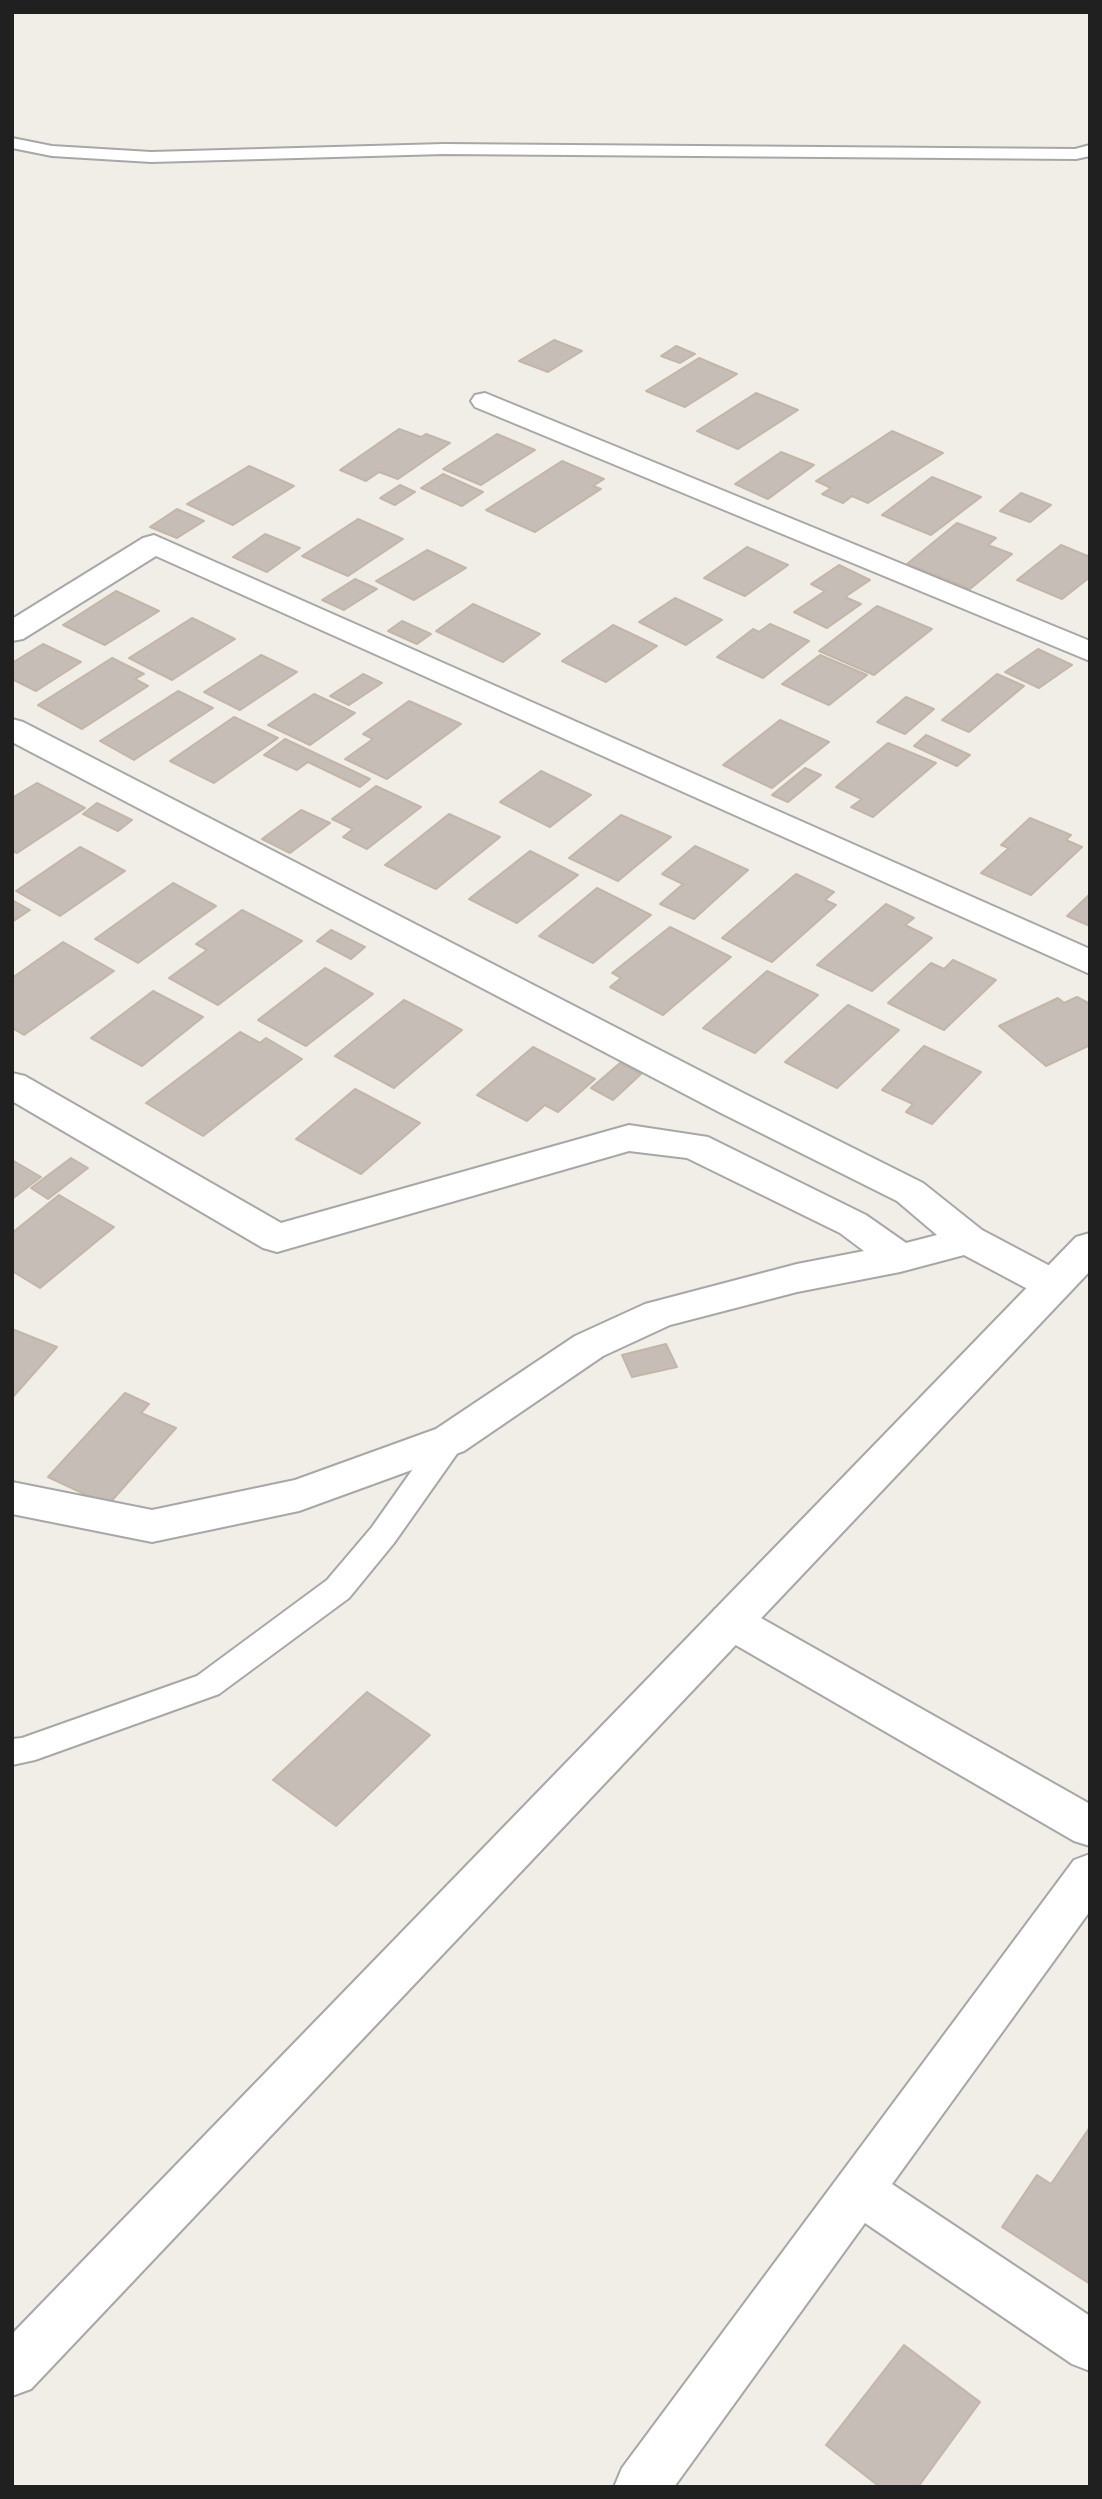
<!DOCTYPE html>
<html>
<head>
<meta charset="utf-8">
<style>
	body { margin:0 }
	#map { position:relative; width:1102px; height:2499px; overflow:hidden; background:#f1eee7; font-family:"Roboto Condensed",sans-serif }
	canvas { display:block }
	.frame { position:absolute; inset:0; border:14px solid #202020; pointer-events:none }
</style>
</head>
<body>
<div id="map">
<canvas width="1102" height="2499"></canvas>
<div class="frame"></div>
</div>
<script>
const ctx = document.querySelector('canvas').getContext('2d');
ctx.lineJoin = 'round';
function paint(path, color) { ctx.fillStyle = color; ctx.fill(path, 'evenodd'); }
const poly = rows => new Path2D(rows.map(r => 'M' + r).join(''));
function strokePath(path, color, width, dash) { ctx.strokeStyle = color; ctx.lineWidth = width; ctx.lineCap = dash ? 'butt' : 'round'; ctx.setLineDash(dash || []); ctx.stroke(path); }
const building = poly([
	[554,340,582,351,548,372,519,361,554,340],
	[676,346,695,354,680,363,661,356,676,346],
	[699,358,737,374,685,407,646,391,699,358],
	[756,393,798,410,738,449,697,431,756,393],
	[399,429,421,437,426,434,450,443,398,479,379,472,366,481,340,470,399,429],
	[892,431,943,453,868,503,852,496,843,503,822,494,831,488,816,481,892,431],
	[497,434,535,450,481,485,443,469,497,434],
	[781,452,814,465,768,499,735,484,781,452],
	[562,461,604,479,593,486,601,489,535,532,486,510,562,461],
	[249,466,294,486,233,525,187,504,249,466],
	[443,474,483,492,462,506,421,488,443,474],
	[932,477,981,497,931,535,882,515,932,477],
	[400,485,415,492,395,505,380,498,400,485],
	[1021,493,1051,505,1030,522,1000,511,1021,493],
	[177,509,204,521,177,538,150,527,177,509],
	[358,519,403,539,348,576,302,556,358,519],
	[957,523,996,538,988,545,1012,554,970,589,907,564,957,523],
	[265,534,300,548,267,572,233,557,265,534],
	[1061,545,1090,557,1090,577,1062,599,1017,580,1061,545],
	[747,547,788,565,745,596,704,578,747,547],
	[427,550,466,568,414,600,376,581,427,550],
	[839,565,870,580,845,597,861,604,827,628,794,612,825,591,811,584,839,565],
	[355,579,377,589,344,610,322,600,355,579],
	[116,591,159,611,105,645,63,625,116,591],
	[675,598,722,620,686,645,639,622,675,598],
	[473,604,540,634,503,662,436,631,473,604],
	[877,606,932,629,874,675,819,651,877,606],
	[192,618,235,639,172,680,129,658,192,618],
	[402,621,431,634,417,644,388,631,402,621],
	[770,624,809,641,763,678,717,657,753,629,759,632,770,624],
	[613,625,657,646,606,682,562,661,613,625],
	[43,644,81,662,36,691,12,679,12,663,43,644],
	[1038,649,1072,665,1039,688,1005,672,1038,649],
	[261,655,297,672,240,710,204,692,261,655],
	[820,655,867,675,829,705,782,684,820,655],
	[112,658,144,674,135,679,148,686,82,729,38,705,112,658],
	[363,674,382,683,349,705,330,696,363,674],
	[997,674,1024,686,969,732,942,720,997,674],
	[178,691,213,708,134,760,100,741,178,691],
	[314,694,355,713,310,745,268,725,314,694],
	[906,697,934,709,905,734,877,722,906,697],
	[409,701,461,724,387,779,345,759,373,739,363,734,409,701],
	[234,717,278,738,214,783,170,761,234,717],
	[780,720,829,742,772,788,723,765,780,720],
	[926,735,970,755,957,766,914,746,926,735],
	[285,739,370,779,360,787,308,762,297,770,264,755,285,739],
	[888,743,936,763,873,817,851,807,862,799,836,787,888,743],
	[805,768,821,775,788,802,772,795,805,768],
	[541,771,591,795,550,827,500,802,541,771],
	[37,783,85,808,17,853,12,851,12,798,37,783],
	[376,786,421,807,367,849,343,837,353,829,332,819,376,786],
	[97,803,132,820,118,831,83,814,97,803],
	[301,810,330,823,290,853,262,839,301,810],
	[449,814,500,837,436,889,385,865,449,814],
	[621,815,671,837,618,881,569,858,621,815],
	[1030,818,1071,835,1066,840,1082,847,1031,895,981,873,1009,848,1001,845,1030,818],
	[695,846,748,870,694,919,660,904,683,884,662,874,695,846],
	[80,847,125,871,60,916,16,891,80,847],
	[530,851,578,875,517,923,469,899,530,851],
	[796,874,834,892,825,900,836,905,772,962,722,938,796,874],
	[173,883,216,906,138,963,95,939,173,883],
	[597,888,651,915,593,963,539,936,597,888],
	[1090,894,1090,926,1067,916,1090,894],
	[12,900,30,910,12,922,12,900],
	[886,904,914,918,905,925,932,938,872,991,817,965,886,904],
	[242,910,302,941,218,1005,169,978,207,950,196,944,242,910],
	[670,927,731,957,663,1015,610,987,621,978,612,973,670,927],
	[331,930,365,947,351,959,317,941,331,930],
	[63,942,114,971,24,1035,12,1028,12,978,63,942],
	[953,960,996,980,944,1030,888,1003,931,963,944,969,953,960],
	[325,968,373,994,306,1046,258,1020,325,968],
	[767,971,818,995,755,1053,703,1028,767,971],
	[153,991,203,1017,142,1066,91,1038,153,991],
	[1077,997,1090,1004,1090,1045,1046,1066,999,1026,1058,998,1064,1003,1077,997],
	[404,1000,462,1030,394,1088,335,1056,404,1000],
	[848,1005,899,1030,837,1088,785,1062,848,1005],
	[240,1032,260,1043,266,1038,302,1059,203,1136,146,1103,240,1032],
	[924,1046,981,1072,932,1124,906,1112,913,1104,882,1090,924,1046],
	[533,1047,595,1079,558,1112,545,1105,527,1121,477,1095,533,1047],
	[620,1063,641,1074,613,1100,591,1088,620,1063],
	[355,1089,420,1123,361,1174,296,1139,355,1089],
	[71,1158,88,1168,48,1199,31,1188,71,1158],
	[12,1160,41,1177,12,1199,12,1160],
	[59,1195,114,1227,40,1288,12,1271,12,1233,59,1195],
	[12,1329,57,1347,12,1398,12,1329],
	[666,1344,677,1367,632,1377,622,1355,666,1344],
	[125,1393,149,1404,141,1413,176,1428,108,1505,48,1477,125,1393],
	[367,1692,430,1735,336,1826,273,1780,367,1692],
	[1090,2127,1090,2284,1002,2227,1037,2175,1051,2184,1090,2127],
	[904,2345,980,2402,918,2487,880,2487,826,2445,904,2345]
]);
paint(building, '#c6beb6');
strokePath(building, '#c3b6a9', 2);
const service = poly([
	[12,138,52,146,151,152,444,144,1075,149,1090,145,1090,156,1076,159,444,154,151,162,52,156,12,148,12,138],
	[450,1429,461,1432,465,1440,461,1448,394,1543,349,1598,219,1694,35,1760,12,1765,12,1739,22,1738,197,1676,327,1580,372,1527,439,1432,450,1429]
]);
const minor = poly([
	[485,393,1090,641,1090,661,475,407,471,401,475,395,485,393],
	[154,535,1090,949,1090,974,156,556,23,639,12,641,12,619,143,538,154,535],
	[12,719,23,722,745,1094,923,1183,982,1230,1067,1275,1072,1285,1067,1295,1053,1299,1039,1295,964,1255,900,1272,797,1292,670,1325,603,1356,464,1451,299,1511,152,1542,12,1514,12,1482,152,1510,295,1480,436,1429,575,1336,645,1304,797,1264,864,1251,840,1233,687,1158,629,1151,277,1252,263,1248,12,1101,12,1073,25,1076,281,1223,629,1125,708,1137,866,1215,906,1243,937,1235,897,1201,719,1112,12,742,12,719],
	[730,1604,745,1609,1090,1804,1090,1846,1074,1841,715,1633,708,1621,715,1609,730,1604],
	[1090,1854,1090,1911,892,2184,1090,2316,1090,2371,1072,2364,865,2223,674,2487,614,2487,622,2468,1074,1860,1090,1854]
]);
const tertiary = poly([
	[1090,1233,1090,1271,31,2389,12,2396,12,2334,1076,1237,1090,1233]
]);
strokePath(service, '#a7a7a7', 4);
strokePath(minor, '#a7a7a7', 4);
strokePath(tertiary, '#a7a7a7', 4);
paint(service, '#fff');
paint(minor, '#fff');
paint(tertiary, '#fff');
</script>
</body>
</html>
